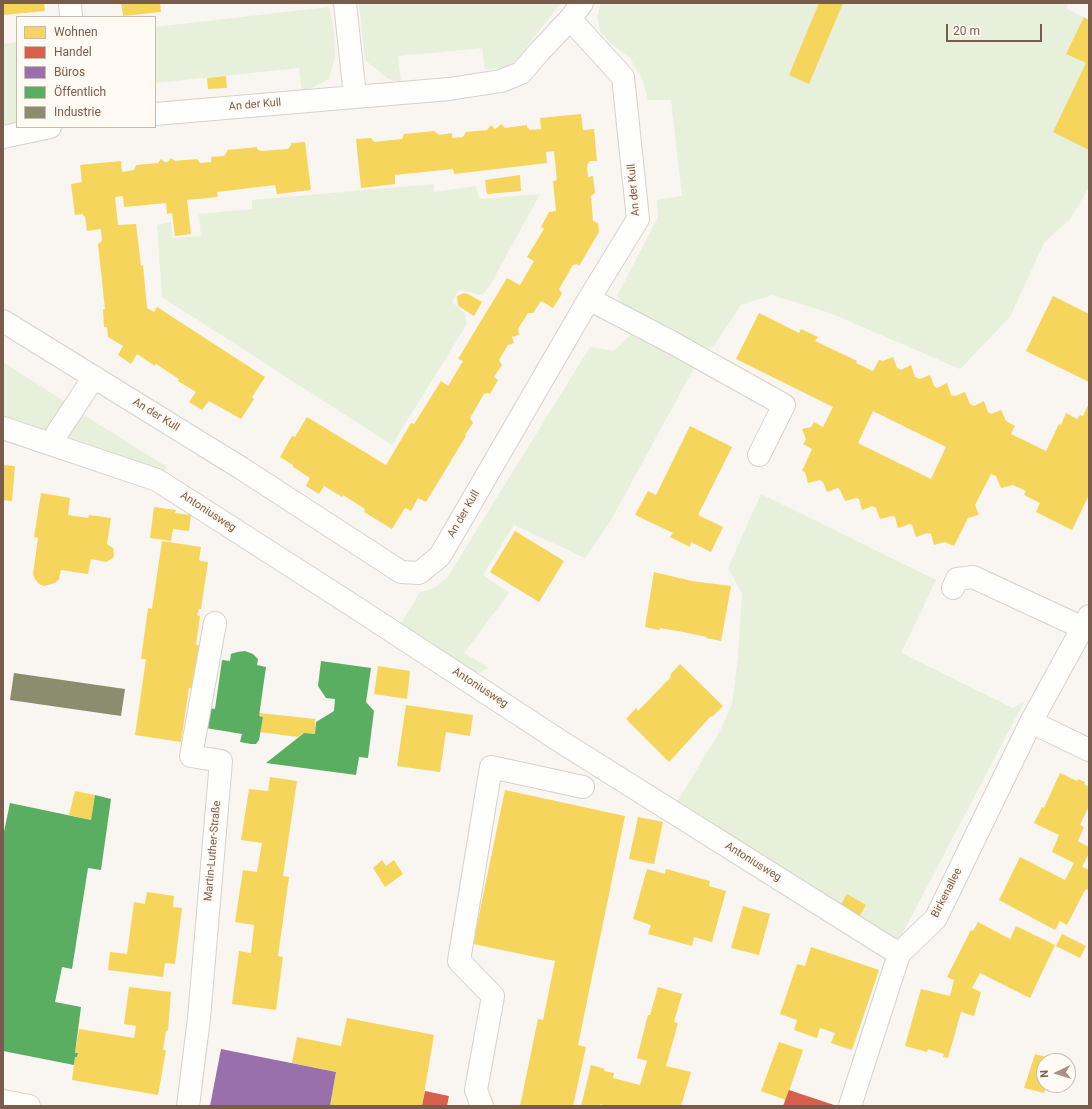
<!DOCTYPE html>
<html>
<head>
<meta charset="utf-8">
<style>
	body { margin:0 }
	#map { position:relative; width:1092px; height:1109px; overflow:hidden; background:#f9f5f0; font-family:Roboto,sans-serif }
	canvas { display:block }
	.frame { position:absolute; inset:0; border:4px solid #7a5c4d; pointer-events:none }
	.legend { position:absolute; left:16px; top:16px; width:140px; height:112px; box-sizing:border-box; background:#fffaf3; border:1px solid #cabbb1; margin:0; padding:5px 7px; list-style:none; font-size:12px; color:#7a5c4d }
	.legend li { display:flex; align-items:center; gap:8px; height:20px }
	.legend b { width:20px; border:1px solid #cabbb1 }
	.north { position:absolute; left:1036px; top:1053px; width:40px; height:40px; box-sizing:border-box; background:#fffaf3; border:1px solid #cabbb1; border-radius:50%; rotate:266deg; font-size:11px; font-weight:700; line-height:16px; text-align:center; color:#7a5c4d }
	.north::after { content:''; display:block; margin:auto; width:14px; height:18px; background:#a69286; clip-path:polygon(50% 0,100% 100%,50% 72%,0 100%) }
	.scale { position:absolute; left:946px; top:24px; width:96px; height:18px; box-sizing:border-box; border:2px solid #7a5c4d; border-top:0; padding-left:5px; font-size:12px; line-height:14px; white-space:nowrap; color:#7a5c4d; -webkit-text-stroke:3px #fffaf3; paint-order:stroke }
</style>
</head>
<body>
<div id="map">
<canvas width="1092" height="1109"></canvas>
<div class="frame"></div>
<ul class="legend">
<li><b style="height:11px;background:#f6d55c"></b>Wohnen</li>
<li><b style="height:11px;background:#d6604d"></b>Handel</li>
<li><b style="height:11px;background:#9970ab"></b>Büros</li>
<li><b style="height:11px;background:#5aae61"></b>Öffentlich</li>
<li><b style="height:11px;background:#8c8c6e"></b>Industrie</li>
</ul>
<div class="north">N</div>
<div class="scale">20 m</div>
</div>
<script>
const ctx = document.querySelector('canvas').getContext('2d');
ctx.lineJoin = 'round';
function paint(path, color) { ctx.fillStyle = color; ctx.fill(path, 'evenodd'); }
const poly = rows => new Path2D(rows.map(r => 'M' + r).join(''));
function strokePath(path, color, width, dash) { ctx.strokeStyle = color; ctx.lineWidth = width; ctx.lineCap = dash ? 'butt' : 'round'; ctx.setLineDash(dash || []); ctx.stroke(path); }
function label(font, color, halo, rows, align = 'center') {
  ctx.font = font + ' Roboto,sans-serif'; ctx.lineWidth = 4; ctx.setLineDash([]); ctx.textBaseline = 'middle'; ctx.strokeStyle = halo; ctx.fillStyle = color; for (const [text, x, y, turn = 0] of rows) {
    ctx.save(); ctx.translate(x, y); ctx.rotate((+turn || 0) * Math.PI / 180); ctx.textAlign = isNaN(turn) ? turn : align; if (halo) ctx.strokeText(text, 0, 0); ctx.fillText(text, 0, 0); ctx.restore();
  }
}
paint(poly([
	[359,3,561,3,516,60,505,68,485,69,482,48,398,56,401,82,388,79,365,60],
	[601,3,1068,3,1067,9,1084,17,1066,54,1086,63,1089,187,1070,219,1044,243,1010,317,960,369,830,313,772,295,741,305,714,346,708,348,627,309,617,296,658,217,657,200,682,196,671,100,648,100,642,78,629,57,614,46,600,32,597,17],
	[329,7,334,32,335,57,329,79,302,93,299,68,155,83,155,27],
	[17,42,17,123,3,124,3,44],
	[434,184,434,192,476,186,479,199,540,194,489,287,482,295,459,290,452,302,465,313,467,324,392,445,162,297,157,225,171,222,172,238,201,236,199,214,252,209,252,200],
	[634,331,694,368,610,522,585,558,514,525,483,575,509,593,464,653,489,668,476,674,399,627,420,592,432,589,447,578,590,347,614,351],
	[3,362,70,405,49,434,3,418],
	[82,414,167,467,161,475,65,442],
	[761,494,936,580,901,653,1013,708,1024,702,898,942,676,804,719,733,732,704,738,658,742,593,728,568]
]), '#e7f0db');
paint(poly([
	[3,3,44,3,45,11,3,15],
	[121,3,160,3,161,12,123,16],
	[819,3,843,3,809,84,789,75],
	[1084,17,1089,20,1089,150,1053,132,1086,63,1066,54],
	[226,76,227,88,208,89,207,78],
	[581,114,583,130,594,129,597,161,590,161,587,165,588,177,593,176,595,193,591,196,593,221,598,223,599,232,579,266,577,264,573,265,559,289,562,294,553,308,541,301,533,313,528,313,518,329,519,335,512,337,514,343,508,345,499,360,502,365,494,377,498,380,490,394,488,393,484,394,470,418,473,423,465,435,466,436,426,502,418,498,411,511,405,508,392,529,364,512,365,509,343,495,342,497,324,486,319,494,306,486,310,478,293,467,293,465,280,457,292,436,295,437,307,417,386,465,411,423,414,424,441,381,448,386,463,361,458,359,507,278,520,285,534,261,527,257,544,229,541,227,549,212,556,211,553,181,557,180,554,151,546,152,547,163,454,174,453,169,395,175,395,184,361,188,356,139,371,138,374,142,402,139,404,134,434,131,439,135,452,133,452,138,463,137,466,132,487,130,491,125,495,129,497,128,501,124,505,128,527,125,527,127,530,130,541,129,540,118],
	[305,142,311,190,277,194,275,185,217,192,218,197,187,200,191,234,175,236,172,213,167,214,166,203,124,207,123,196,115,197,118,225,136,224,141,266,143,265,147,308,154,312,157,307,265,377,252,397,254,399,241,419,209,401,202,410,189,402,196,392,178,381,179,379,156,364,155,366,137,354,131,364,118,355,123,346,108,337,107,327,104,327,103,309,105,309,98,244,102,241,101,229,87,231,85,217,82,214,75,215,71,184,82,182,80,165,121,161,122,172,134,170,136,165,158,163,161,159,165,162,168,162,171,158,175,161,197,159,200,163,211,162,211,157,224,156,227,152,227,150,257,147,257,149,261,151,288,149,291,145,291,143],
	[520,175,521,191,487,194,485,180],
	[464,293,468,294,482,302,474,316,460,307,458,305,457,296],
	[1053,296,1089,314,1089,382,1026,351],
	[759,313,799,333,801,329,818,337,815,341,857,361,856,363,873,371,879,360,883,361,893,357,897,368,901,370,911,365,915,377,920,379,930,375,934,386,937,388,947,383,951,395,955,396,965,392,970,404,974,406,984,401,988,412,991,414,1001,410,1006,421,1015,426,1011,434,1046,451,1059,424,1061,425,1066,413,1077,419,1080,415,1083,416,1089,403,1089,495,1072,530,1036,512,1040,503,1024,495,1026,491,1013,485,1001,488,996,476,991,474,975,505,979,515,968,518,954,546,945,542,934,545,931,534,927,533,916,537,912,525,910,524,898,528,895,517,892,516,880,519,876,508,873,506,862,510,859,499,856,498,845,501,840,490,838,488,827,492,823,482,820,480,808,483,805,472,802,471,812,449,803,444,806,439,802,429,811,427,814,422,823,427,833,407,736,359],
	[873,411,946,447,931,479,858,443],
	[690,426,732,447,698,515,723,527,711,552,691,542,690,547,670,537,673,533,635,515,648,491,656,495],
	[3,465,15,466,12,501,3,500],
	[41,493,70,498,68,515,88,518,89,515,111,518,107,544,113,548,114,555,113,558,106,562,91,559,88,574,61,570,59,579,55,583,44,586,39,584,35,579,33,574,38,538,34,537],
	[154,507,176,510,175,513,191,515,189,531,173,529,171,541,150,538],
	[515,531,564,561,539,602,490,572],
	[162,541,201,547,199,560,200,560,200,561,208,562,201,609,199,609,197,615,200,616,196,645,207,647,200,690,189,688,181,742,135,735,146,659,141,659,148,608,152,609],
	[654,572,692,581,731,586,721,641,706,638,707,637,683,632,660,628,659,630,645,627],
	[680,664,723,706,712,717,711,716,669,762,626,719,636,708,638,711,671,677,670,675],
	[378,666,410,671,407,699,374,694],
	[406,705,473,715,470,736,446,732,440,772,397,766],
	[259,713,315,719,315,734,304,733,298,737,260,732,263,717,259,716],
	[1060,773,1077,781,1078,779,1085,782,1084,784,1089,787,1089,806,1080,825,1084,827,1078,841,1089,847,1089,853,1082,867,1089,870,1089,889,1085,890,1067,925,1060,921,1055,930,999,900,1020,857,1065,880,1074,863,1052,852,1059,835,1034,823,1042,807,1044,808],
	[270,777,297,781,283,876,289,877,278,956,283,957,276,1010,232,1004,239,951,251,953,254,925,235,922,243,870,257,872,262,843,241,840,249,789,268,791],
	[505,790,625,816,578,1045,586,1047,573,1106,520,1106,538,1019,543,1020,555,961,473,944],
	[75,791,95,795,91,820,69,815],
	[638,817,663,822,654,864,629,859],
	[382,860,386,866,394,860,403,874,385,887,373,868],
	[647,869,665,874,666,869,710,881,709,886,726,891,712,942,694,937,692,946,648,934,651,925,633,919],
	[147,892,174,896,173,907,182,908,175,964,165,963,163,977,108,970,110,952,127,954,134,902,145,904],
	[847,894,866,905,859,917,840,906],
	[743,906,770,914,759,955,731,948],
	[978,922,1010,939,1016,926,1055,945,1030,998,980,973,972,988,981,992,974,1016,961,1012,948,1058,943,1057,944,1054,928,1049,927,1052,905,1046,921,989,950,996,954,980,947,977,971,930,973,931],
	[1062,934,1086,946,1080,958,1056,946],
	[811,947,879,970,852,1050,831,1043,835,1033,820,1028,817,1038,794,1030,797,1020,780,1014,797,964,805,966],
	[129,987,171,992,168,1030,166,1031,163,1050,166,1050,158,1095,72,1080,75,1057,77,1057,78,1053,75,1053,79,1029,134,1038,136,1026,124,1024],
	[658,987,682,994,674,1022,678,1023,666,1066,691,1072,681,1106,607,1106,600,1104,600,1106,581,1106,591,1065,605,1069,604,1071,614,1073,613,1078,640,1085,647,1061,637,1058,648,1015,650,1015],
	[347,1018,434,1035,422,1106,330,1106,336,1072,292,1063,297,1037,341,1046],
	[779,1042,803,1050,786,1100,761,1091],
	[1035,1054,1054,1059,1053,1061,1044,1061,1044,1085,1046,1085,1044,1093,1024,1088]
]), '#f6d55c');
paint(poly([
	[789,1090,837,1106,783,1106],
	[425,1091,449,1096,447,1106,422,1106]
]), '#d6604d');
paint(poly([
	[221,1049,336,1072,330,1106,210,1106]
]), '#9970ab');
paint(poly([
	[245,651,253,654,258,659,257,665,266,667,259,716,263,717,259,740,256,744,251,744,240,742,242,734,200,727,203,707,215,709,222,660,230,661,231,654,237,652],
	[321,661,371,668,366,702,374,711,368,758,359,757,356,775,266,763,304,733,315,734,316,722,334,711,335,699,326,698,318,686],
	[95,795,111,799,101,870,88,868,72,969,62,967,55,1002,81,1007,75,1053,78,1053,77,1057,75,1057,74,1065,3,1051,3,836,10,803,91,820]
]), '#5aae61');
paint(poly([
	[14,673,125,689,121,716,10,700]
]), '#8c8c6e');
const minor = poly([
	[70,3,71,17],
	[345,3,355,96],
	[155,114,449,89,501,81,521,73,539,52,570,19,582,3],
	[3,137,50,127],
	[589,299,673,343,784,405,759,455],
	[3,321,241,468,401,572,419,573,440,556,589,299,638,219,623,77,570,19],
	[3,428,157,480,352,605,563,743,899,954],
	[50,444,94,377],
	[953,588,957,579,973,577,1083,628],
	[1031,722,1089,750],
	[3,1101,29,1106],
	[188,1106,199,1018,221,761,191,756,215,623],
	[482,1106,476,1090,493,996,459,961,491,767,583,787],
	[850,1106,899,954,936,918,1031,722,1089,616]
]);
strokePath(minor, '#d7d1cb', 24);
strokePath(minor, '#fefefd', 22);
label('11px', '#7a5c4d', '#fffaf3', [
	["An der Kull",255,105,-5],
	["An der Kull",634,190,-95],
	["An der Kull",156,415,32],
	["Antoniusweg",208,512,33],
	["An der Kull",464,514,-60],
	["Antoniusweg",480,688,33],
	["Martin-Luther-Straße",213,851,-85],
	["Antoniusweg",753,862,32],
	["Birkenallee",947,893,-63]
]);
</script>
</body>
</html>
